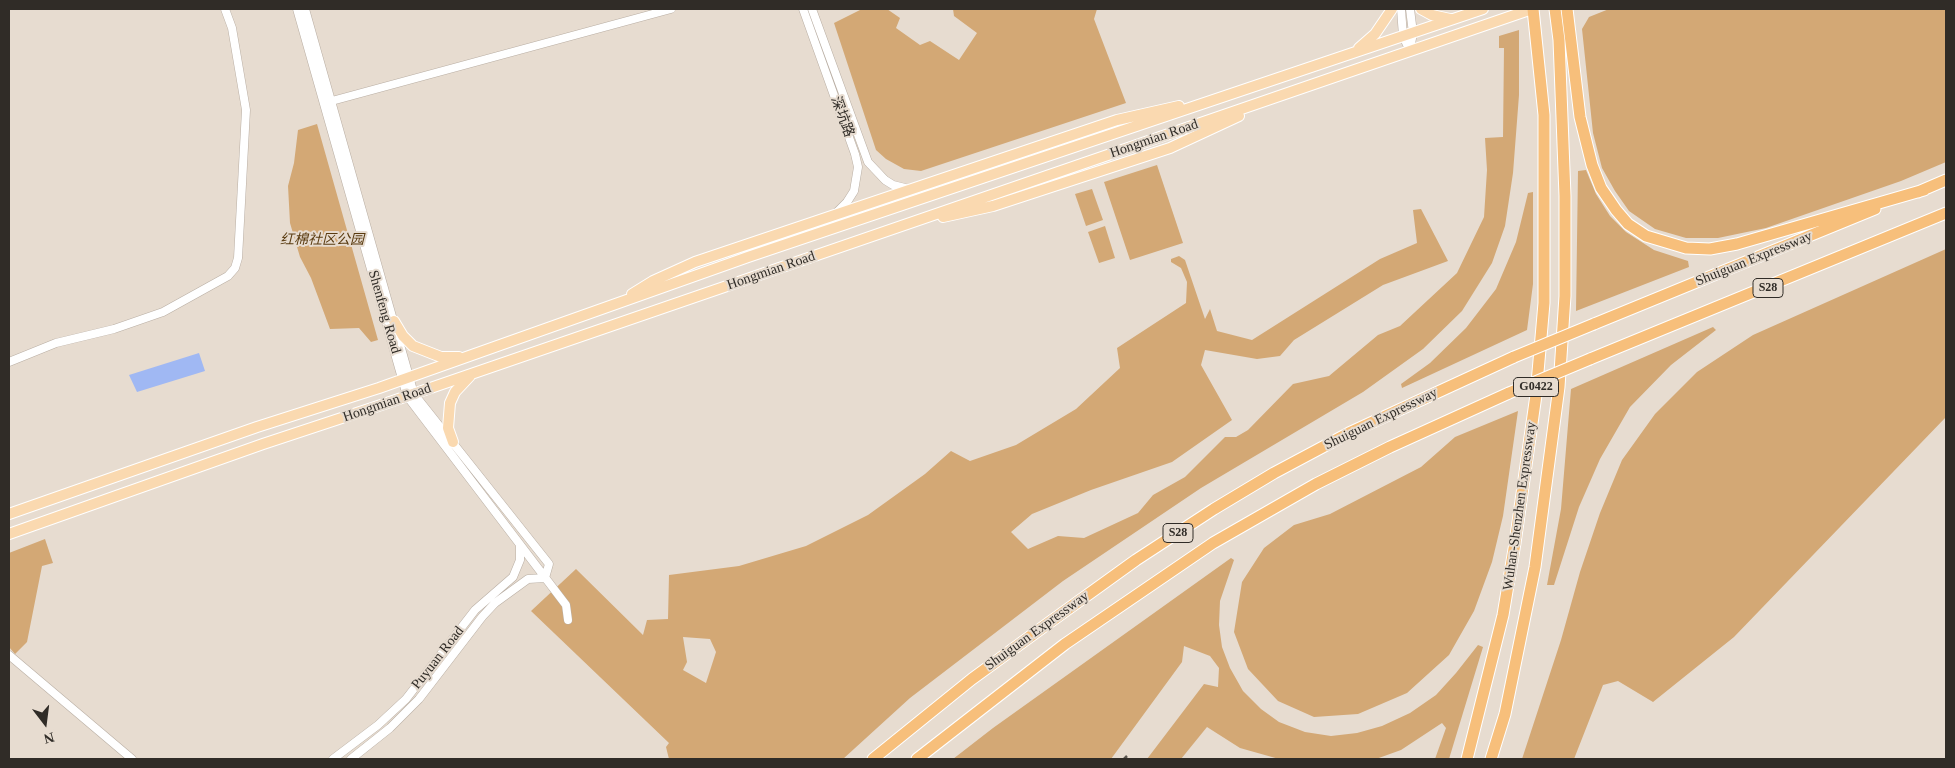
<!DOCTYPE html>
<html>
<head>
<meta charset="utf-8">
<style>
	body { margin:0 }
	#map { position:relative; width:1955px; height:768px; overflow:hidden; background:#e7dcd0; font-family:"Times New Roman",serif }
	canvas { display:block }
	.frame { position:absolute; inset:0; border:10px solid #302c27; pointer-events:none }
	.north { position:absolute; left:20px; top:698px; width:50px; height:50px; -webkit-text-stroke:4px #e7dcd0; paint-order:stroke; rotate:165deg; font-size:14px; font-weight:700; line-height:20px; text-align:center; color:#302c27 }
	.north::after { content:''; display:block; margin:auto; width:18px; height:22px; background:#302c27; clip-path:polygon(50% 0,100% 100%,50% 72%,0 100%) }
</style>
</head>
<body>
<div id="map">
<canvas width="1955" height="768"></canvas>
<div class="frame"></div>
<div class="north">N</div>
</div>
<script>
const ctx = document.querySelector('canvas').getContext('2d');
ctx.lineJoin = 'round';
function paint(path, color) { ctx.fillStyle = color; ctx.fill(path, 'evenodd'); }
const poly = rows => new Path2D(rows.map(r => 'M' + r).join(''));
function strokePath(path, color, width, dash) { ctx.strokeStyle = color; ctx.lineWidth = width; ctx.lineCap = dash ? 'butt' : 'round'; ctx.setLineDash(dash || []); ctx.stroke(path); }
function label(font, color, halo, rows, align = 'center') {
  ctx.font = font + ' "Times New Roman","Noto Sans SC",serif'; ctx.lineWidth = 4; ctx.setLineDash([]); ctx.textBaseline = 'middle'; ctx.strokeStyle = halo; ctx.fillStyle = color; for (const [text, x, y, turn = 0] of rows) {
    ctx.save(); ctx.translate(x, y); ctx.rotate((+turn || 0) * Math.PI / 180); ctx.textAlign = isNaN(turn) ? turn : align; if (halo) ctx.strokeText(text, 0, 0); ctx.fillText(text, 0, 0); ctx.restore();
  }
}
paint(poly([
	[862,9,887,9,900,18,896,28,920,45,930,41,959,60,977,33,954,16,953,9,1097,9,1094,19,1126,103,921,171,904,169,886,159,876,150,834,23],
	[1609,9,1946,9,1946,162,1901,181,1766,228,1718,238,1686,238,1655,229,1629,211,1615,191,1602,168,1593,133,1582,29,1589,17],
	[1519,30,1519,95,1513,173,1505,226,1492,263,1462,311,1423,349,1363,392,1201,488,1063,581,910,698,843,759,669,759,666,747,669,743,531,611,576,569,643,635,647,620,668,619,669,575,739,566,806,546,868,515,925,474,951,451,970,461,1016,445,1076,409,1120,368,1117,348,1186,303,1187,282,1181,268,1171,262,1171,259,1179,256,1185,260,1205,319,1210,309,1217,331,1252,340,1380,259,1417,243,1413,210,1421,209,1448,261,1383,285,1294,340,1280,356,1257,359,1205,350,1201,365,1232,420,1172,462,1091,490,1032,514,1011,532,1028,549,1058,536,1084,538,1138,513,1153,495,1185,477,1225,437,1236,437,1248,430,1293,384,1329,376,1378,335,1400,326,1457,273,1484,217,1487,170,1485,138,1503,137,1504,48,1499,48,1499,36],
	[683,637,710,639,716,652,706,683,683,670,687,662],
	[317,124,378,340,371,342,359,328,330,329,311,278,300,257,290,223,288,186,294,163,298,130],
	[1157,165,1183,243,1130,260,1104,182],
	[1586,170,1596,194,1610,216,1626,232,1654,250,1688,261,1689,267,1576,311,1578,171],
	[1092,189,1103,220,1086,226,1075,194],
	[1533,192,1533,284,1527,330,1402,388,1401,384,1430,363,1466,328,1496,289,1516,242,1528,193],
	[1105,226,1115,258,1099,263,1088,232],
	[1946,249,1946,417,1734,637,1653,702,1618,681,1603,685,1574,759,1522,759,1561,640,1580,572,1600,513,1622,460,1655,414,1697,372,1753,335],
	[1713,327,1716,330,1671,365,1630,407,1600,459,1579,507,1554,585,1547,585,1561,509,1571,389],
	[1518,411,1503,516,1492,562,1474,611,1449,655,1407,693,1358,714,1314,717,1278,701,1248,669,1234,632,1242,582,1264,548,1294,525,1330,514,1421,467,1455,437],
	[45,539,53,563,42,566,27,642,15,654,9,647,9,553],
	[1231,558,1234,560,1220,601,1219,625,1222,647,1230,668,1243,691,1261,709,1279,722,1305,732,1331,736,1357,733,1382,726,1410,713,1436,695,1456,673,1478,645,1483,647,1449,759,1435,759,1446,728,1442,723,1401,750,1376,759,1279,759,1240,748,1207,727,1181,759,1147,759,1204,684,1218,687,1219,668,1210,656,1184,646,1182,662,1111,759,953,759,993,728]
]), '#d3a875');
paint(poly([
	[199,353,205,371,137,392,129,375]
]), '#a0b8f3');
const minor = poly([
	[297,9,407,396,566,605,568,620],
	[305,9,414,394,549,564,545,578],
	[803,9,855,154,858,167,854,191,847,202,836,213],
	[812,9,868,162,885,180,893,185,909,189],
	[1401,9,1403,36,1410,51],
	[1410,9,1413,33,1410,49],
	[328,102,671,9],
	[9,362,56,343,114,329,163,312,228,276,235,268,238,258,246,110,232,28,225,9],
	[9,655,132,759],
	[333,759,378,725,406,699,475,610,513,577,520,560,520,546],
	[351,759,390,728,419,699,482,617,495,603,528,579,545,578]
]);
const major = poly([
	[1421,9,1432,15,1450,19],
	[1359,48,1375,34,1392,9],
	[943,217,993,206,1170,148,1239,116],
	[632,294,653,281,695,262,1117,120,1179,106],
	[394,321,403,336,413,346,441,357,459,357],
	[453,442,448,428,450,403,455,392,470,376],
	[9,514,257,427,379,388,748,257,1483,9],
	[9,534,263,444,384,404,1532,9]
]);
const highway = poly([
	[1567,9,1580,117,1592,165,1601,188,1616,210,1628,224,1646,236,1686,248,1710,249,1737,244,1924,190],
	[1918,192,1946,180],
	[1594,324,1875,209],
	[1590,359,1946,213],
	[873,759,972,679,1050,622,1136,560,1214,509,1274,473,1349,433,1514,357],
	[917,759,1065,644,1213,543,1316,484,1390,447,1509,393],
	[1467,759,1503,615,1515,543,1536,395,1544,303,1544,115,1533,9],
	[1491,759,1505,714,1535,567,1559,387,1565,296,1565,196,1559,40,1555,9]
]);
strokePath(minor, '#b9aea3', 9);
strokePath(major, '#fff', 12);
strokePath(highway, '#fff', 13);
strokePath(minor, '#fff', 8);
strokePath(major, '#fad9b0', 10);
strokePath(highway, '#f7bf7b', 11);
strokePath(poly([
	[1124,759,1127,756]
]), '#5b564f', 2.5, [6, 6]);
const highwayBridge = poly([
	[1514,357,1594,324],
	[1509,393,1590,359]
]);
strokePath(highwayBridge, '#fff', 13, []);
strokePath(highwayBridge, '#f7bf7b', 11);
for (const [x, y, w] of [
	[1768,288,30],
	[1536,387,45],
	[1178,533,30]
]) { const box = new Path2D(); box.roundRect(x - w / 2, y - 9.5, w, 19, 4); ctx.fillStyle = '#e7dcd0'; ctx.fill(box); strokePath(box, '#302c27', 1); }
label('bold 12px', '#302c27', null, [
	["S28",1768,288],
	["G0422",1536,387],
	["S28",1178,533]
]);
label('14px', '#302c27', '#e7dcd0', [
	["深坑路",842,117,70],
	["Hongmian Road",1154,139,-19],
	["Shuiguan Expressway",1754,259,-22],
	["Hongmian Road",771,271,-19],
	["Shenfeng Road",384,312,74],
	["Hongmian Road",387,403,-19],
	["Shuiguan Expressway",1381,419,-26],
	["Wuhan-Shenzhen Expressway",1520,506,-82],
	["Shuiguan Expressway",1037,631,-36],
	["Puyuan Road",438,658,-52]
]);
label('italic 14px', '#5a3b10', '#e7dcd0', [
	["红棉社区公园",322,240]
]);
</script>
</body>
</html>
